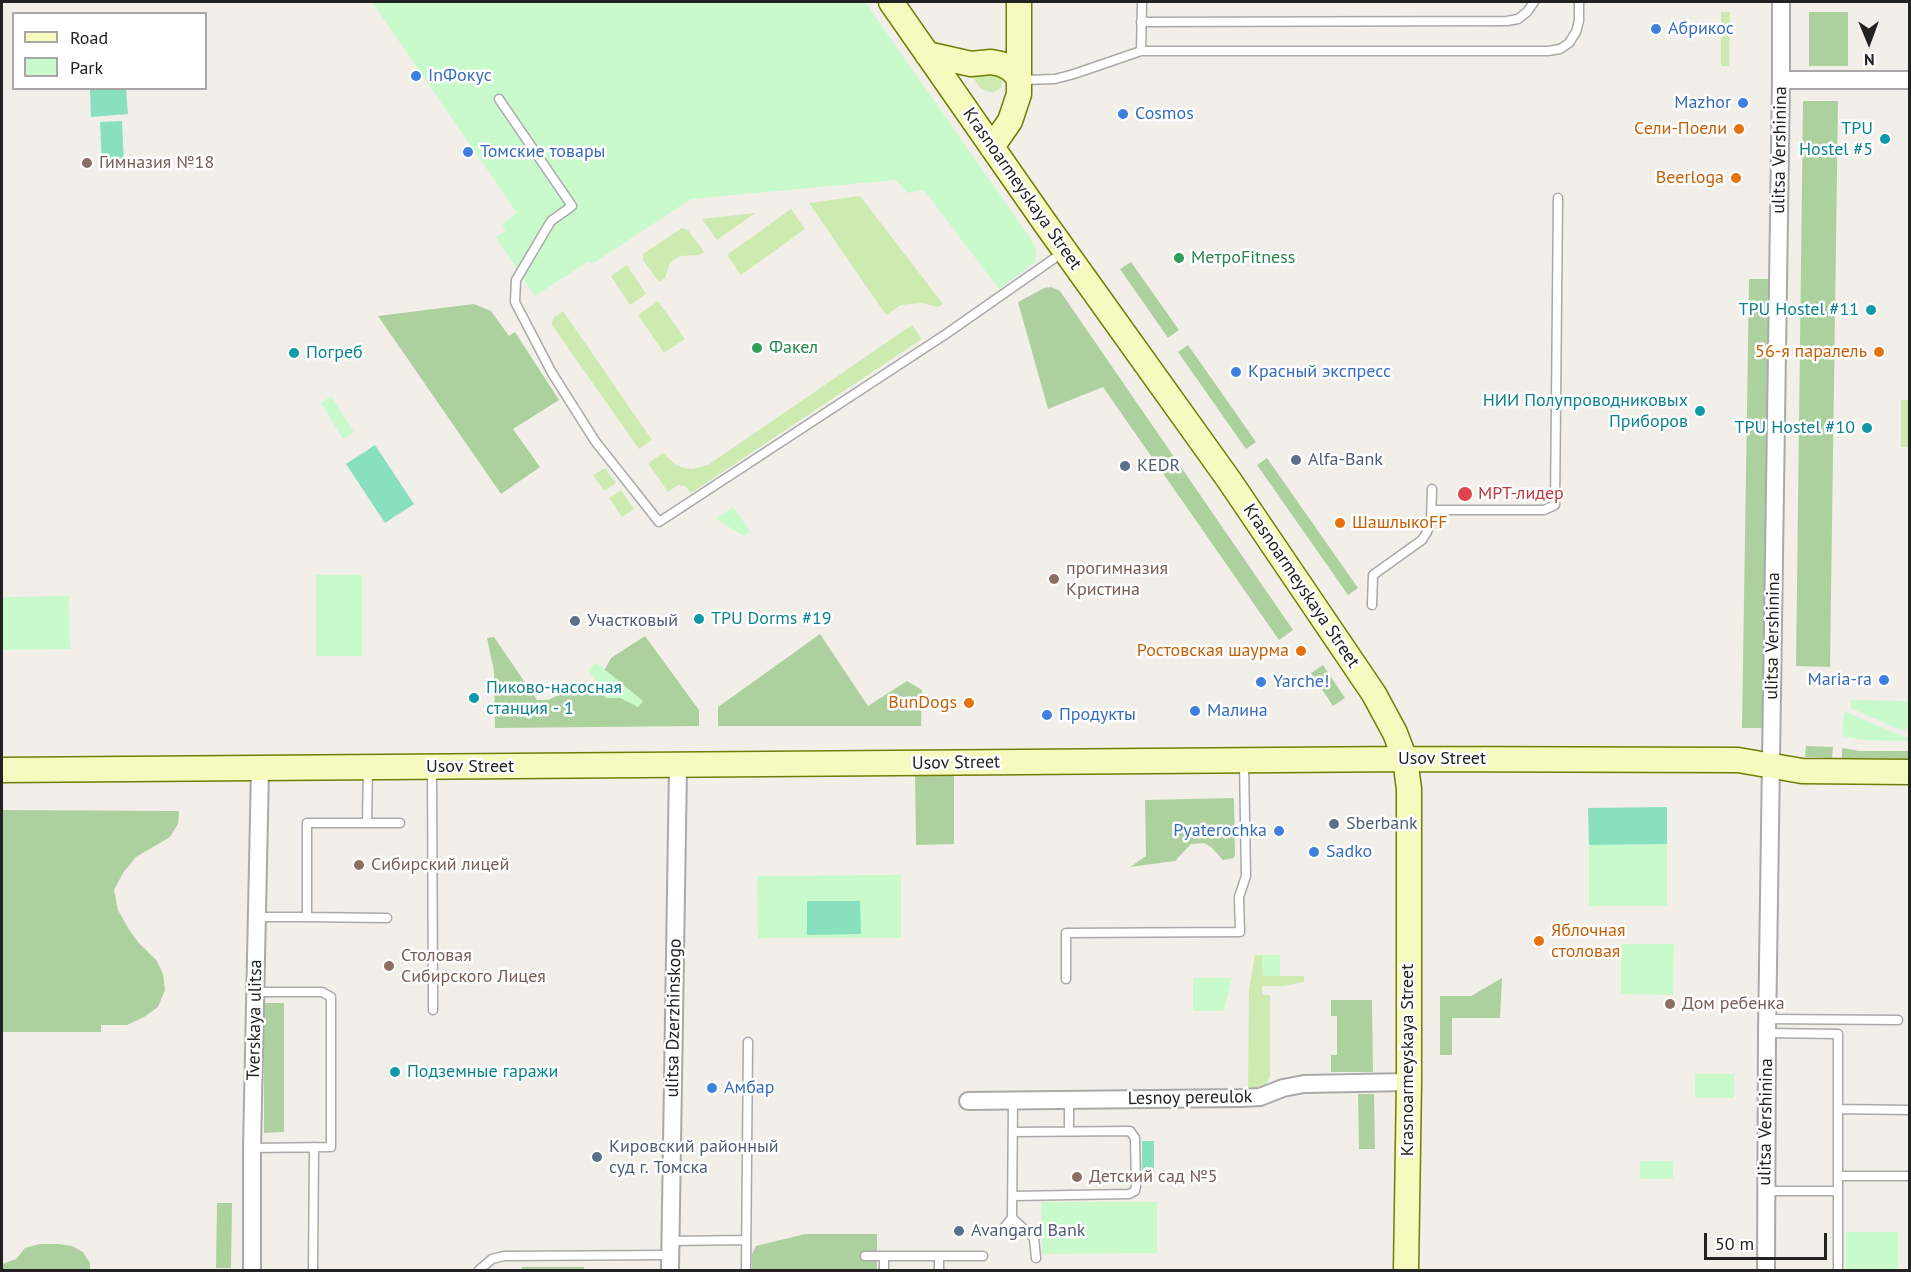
<!DOCTYPE html>
<html>
<head>
<meta charset="utf-8">
<style>
	body { margin:0 }
	#map { position:relative; width:1911px; height:1272px; overflow:hidden; background:#f2efe9; font-family:"PT Sans",sans-serif }
	canvas { display:block }
	.frame { position:absolute; inset:0; border:3px solid #222; pointer-events:none }
	.legend { position:absolute; left:12px; top:12px; width:195px; height:78px; box-sizing:border-box; background:#fff; border:2px solid #a7a7a7; margin:0; padding:8px 10px; list-style:none; font-size:18px; color:#222 }
	.legend li { display:flex; align-items:center; gap:12px; height:30px }
	.legend b { width:30px; border:2px solid #a7a7a7 }
	.north { position:absolute; left:1839px; top:12px; width:60px; height:60px; -webkit-text-stroke:4px #fff; paint-order:stroke; rotate:179deg; font-size:16px; font-weight:700; line-height:24px; text-align:center; color:#222 }
	.north::after { content:''; display:block; margin:auto; width:21px; height:27px; background:#222; clip-path:polygon(50% 0,100% 100%,50% 72%,0 100%) }
	.scale { position:absolute; left:1704px; top:1233px; width:123px; height:27px; box-sizing:border-box; border:3px solid #222; border-top:0; padding-left:8px; font-size:18px; line-height:21px; white-space:nowrap; color:#222; -webkit-text-stroke:4px #fff; paint-order:stroke }
</style>
</head>
<body>
<div id="map">
<canvas width="1911" height="1272"></canvas>
<div class="frame"></div>
<ul class="legend">
<li><b style="height:8px;background:#f7fabf"></b>Road</li>
<li><b style="height:16px;background:#c8facc"></b>Park</li>
</ul>
<div class="north">N</div>
<div class="scale">50 m</div>
</div>
<script>
const ctx = document.querySelector('canvas').getContext('2d');
ctx.lineJoin = 'round';
function paint(path, color) { ctx.fillStyle = color; ctx.fill(path, 'evenodd'); }
const poly = rows => new Path2D(rows.map(r => 'M' + r).join(''));
function strokePath(path, color, width, dash) { ctx.strokeStyle = color; ctx.lineWidth = width; ctx.lineCap = dash ? 'butt' : 'round'; ctx.setLineDash(dash || []); ctx.stroke(path); }
function label(font, color, halo, rows, align = 'center') {
  ctx.font = font + ' "PT Sans",sans-serif'; ctx.lineWidth = 5; ctx.setLineDash([]); ctx.textBaseline = 'middle'; ctx.strokeStyle = halo; ctx.fillStyle = color; for (const [text, x, y, turn = 0] of rows) {
    ctx.save(); ctx.translate(x, y); ctx.rotate((+turn || 0) * Math.PI / 180); ctx.textAlign = isNaN(turn) ? turn : align; if (halo) ctx.strokeText(text, 0, 0); ctx.fillText(text, 0, 0); ctx.restore();
  }
}
paint(poly([
	[1721,12,1730,12,1729,66,1721,66],
	[991,68,1003,77,1001,88,993,93,981,89,967,69],
	[860,196,943,304,938,307,921,303,901,305,886,315,809,203],
	[791,209,805,229,741,275,727,255],
	[755,213,717,240,702,219],
	[682,228,688,230,704,252,699,255,681,256,675,259,670,263,665,278,659,282,643,260,643,254],
	[627,265,646,294,630,305,611,276],
	[658,301,685,339,664,353,638,315],
	[563,311,652,440,639,449,552,325,553,318],
	[912,325,922,339,691,493,685,486,678,485,668,492,648,463,663,453,676,465,684,468,693,469,708,465],
	[1901,400,1909,400,1909,447,1901,447],
	[605,468,616,483,604,491,593,475],
	[621,490,634,509,622,517,609,498],
	[1255,955,1262,955,1263,976,1304,976,1304,982,1283,986,1262,986,1262,995,1270,995,1270,1077,1264,1088,1248,1088,1249,990]
]), '#cdebb0');
paint(poly([
	[1809,12,1848,12,1848,66,1809,66],
	[1803,101,1838,101,1830,667,1796,666],
	[1131,262,1179,330,1168,338,1120,269],
	[1749,279,1770,279,1762,728,1742,728],
	[1051,287,1060,291,1293,630,1279,640,1103,387,1048,409,1018,302,1044,288],
	[474,304,491,311,509,336,515,332,559,400,513,429,540,467,501,494,378,316],
	[1188,345,1256,442,1246,449,1178,352],
	[1267,458,1358,588,1348,595,1257,465],
	[820,634,868,706,907,681,922,690,921,726,718,726,718,707],
	[645,636,699,710,699,726,495,728,494,671,487,638,494,637,537,700,548,700,574,688,588,690,598,686,603,673,611,658],
	[1323,665,1345,698,1333,706,1311,673],
	[1806,746,1833,747,1832,758,1805,757],
	[1842,748,1859,751,1909,751,1909,759,1842,758],
	[915,774,954,774,954,844,916,845],
	[1234,798,1235,855,1234,858,1223,860,1211,847,1204,843,1191,844,1175,861,1130,867,1146,856,1145,800],
	[2,810,179,811,178,824,170,837,136,857,123,873,114,890,118,910,128,928,138,942,157,961,163,974,165,990,158,1007,144,1017,127,1025,101,1025,101,1032,2,1032],
	[1502,978,1500,1018,1452,1018,1452,1055,1440,1055,1440,996,1471,996],
	[1372,1000,1373,1072,1331,1072,1331,1055,1337,1055,1337,1016,1331,1016,1331,1000],
	[264,1003,284,1003,284,1132,264,1133],
	[1358,1094,1374,1094,1375,1149,1359,1149],
	[217,1203,232,1203,231,1268,216,1268],
	[805,1234,877,1234,877,1270,752,1270,752,1254,756,1246],
	[40,1244,59,1244,72,1246,83,1252,90,1263,90,1270,2,1270,2,1264,16,1259,25,1248],
	[522,1267,584,1267,584,1270,522,1270]
]), '#add19e');
paint(poly([
	[372,2,865,2,1033,242,1036,249,1035,262,999,289,924,190,908,193,895,180,691,199,592,264,589,261,535,296,496,237,506,230,502,224,517,213],
	[331,396,354,432,343,439,321,403],
	[733,507,750,531,744,536,716,519],
	[316,575,362,575,362,656,316,656],
	[69,596,70,649,2,650,2,597],
	[597,663,643,701,638,707,620,698,606,698,588,669],
	[1851,700,1909,701,1909,728,1901,730,1851,708],
	[1846,712,1909,739,1909,741,1863,740,1842,736,1844,714],
	[1667,844,1667,906,1589,906,1589,845],
	[901,875,901,938,758,938,757,876],
	[1621,944,1674,944,1673,995,1621,994],
	[1262,955,1280,955,1280,976,1263,976],
	[1193,978,1232,978,1224,1011,1193,1011],
	[1695,1074,1734,1074,1734,1098,1695,1098],
	[1640,1161,1673,1161,1673,1179,1640,1179],
	[1041,1202,1157,1202,1157,1253,1042,1254],
	[1846,1232,1898,1232,1898,1270,1846,1270]
]), '#c8facc');
paint(poly([
	[90,89,126,89,128,114,91,117],
	[122,121,124,165,102,166,100,122],
	[375,445,414,504,385,523,346,464],
	[1667,807,1667,844,1589,845,1588,808],
	[807,901,860,901,861,934,807,935],
	[1142,1141,1154,1141,1154,1182,1142,1182]
]), '#88e0be');
const lane = poly([
	[1141,22,1507,21,1518,19,1527,12,1534,2],
	[1141,51,1142,2],
	[1023,80,1055,79,1074,74,1141,51,1548,51,1560,49,1569,43,1576,32,1579,21,1579,2],
	[499,99,572,206,551,221,516,280,515,302,552,373,595,441,659,522,946,334,1062,253],
	[1432,510,1544,510,1555,505,1558,198],
	[1372,605,1373,575,1422,540,1427,532,1431,521,1432,489],
	[432,768,433,1010],
	[367,823,368,768],
	[257,917,307,917],
	[387,918,307,917,307,823,400,823],
	[1066,979,1066,933,1240,932,1239,897,1246,876,1244,763],
	[1767,1019,1898,1020],
	[1767,1033,1838,1034,1838,1270],
	[1838,1109,1910,1110],
	[1069,1131,1069,1100],
	[252,1148,331,1147,331,997,322,992,255,992],
	[1838,1176,1910,1176],
	[1766,1191,1838,1191],
	[1013,1196,1129,1194,1135,1191,1136,1186,1135,1138,1130,1131,1013,1132],
	[1012,1218,1013,1101],
	[1002,1230,1012,1218,1034,1238,1036,1258],
	[671,1241,746,1240],
	[865,1256,983,1256],
	[313,1270,314,1147],
	[479,1270,492,1259,504,1256,671,1255],
	[746,1270,748,1042],
	[884,1270,884,1256],
	[939,1270,939,1256]
]);
const street = poly([
	[1781,80,1910,80],
	[968,1101,1242,1098,1260,1097,1283,1088,1304,1084,1409,1082],
	[252,1270,252,1148,260,769],
	[670,1270,678,766],
	[1766,1270,1767,1033,1781,80,1781,2]
]);
const secondary = poly([
	[891,2,1045,223,1229,480,1374,694,1395,733,1405,759,1409,789,1409,1082,1406,1270],
	[927,54,971,64,991,62,1001,64,1011,69,1020,80],
	[992,147,1010,121,1019,94,1019,2],
	[2,770,1405,759,1738,760,1802,771,1910,772]
]);
strokePath(lane, '#a9a9a9', 11);
strokePath(street, '#a9a9a9', 20);
strokePath(secondary, '#707d05', 27);
strokePath(lane, '#fff', 8);
strokePath(street, '#fff', 16);
strokePath(secondary, '#f7fabf', 24);
for (const [x, y, r, color] of [
	[1656,29,6,"#3f7fe0"],
	[416,76,6,"#3f7fe0"],
	[1743,103,6,"#3f7fe0"],
	[1123,114,6,"#3f7fe0"],
	[1739,129,6,"#e8710a"],
	[1885,139,6,"#0f9aa8"],
	[468,152,6,"#3f7fe0"],
	[87,163,6,"#8d6e63"],
	[1736,178,6,"#e8710a"],
	[1179,258,6,"#2e9e5b"],
	[1871,310,6,"#0f9aa8"],
	[757,348,6,"#2e9e5b"],
	[1879,352,6,"#e8710a"],
	[294,353,6,"#0f9aa8"],
	[1236,372,6,"#3f7fe0"],
	[1700,411,6,"#0f9aa8"],
	[1867,428,6,"#0f9aa8"],
	[1296,460,6,"#5c6f8a"],
	[1125,466,6,"#5c6f8a"],
	[1465,494,8,"#e0444e"],
	[1340,523,6,"#e8710a"],
	[1054,579,6,"#8d6e63"],
	[699,619,6,"#0f9aa8"],
	[575,621,6,"#5c6f8a"],
	[1301,651,6,"#e8710a"],
	[1884,680,6,"#3f7fe0"],
	[1261,682,6,"#3f7fe0"],
	[474,698,6,"#0f9aa8"],
	[969,703,6,"#e8710a"],
	[1195,711,6,"#3f7fe0"],
	[1047,715,6,"#3f7fe0"],
	[1334,824,6,"#5c6f8a"],
	[1279,831,6,"#3f7fe0"],
	[1314,852,6,"#3f7fe0"],
	[359,865,6,"#8d6e63"],
	[1539,941,6,"#e8710a"],
	[389,966,6,"#8d6e63"],
	[1670,1004,6,"#8d6e63"],
	[395,1072,6,"#0f9aa8"],
	[712,1088,6,"#3f7fe0"],
	[597,1157,6,"#5c6f8a"],
	[1077,1177,6,"#8d6e63"],
	[959,1231,6,"#5c6f8a"]
]) { const dot = new Path2D(); dot.arc(x, y, r, 0, 2 * Math.PI); ctx.fillStyle = color; ctx.fill(dot); strokePath(dot, '#fff', 2); }
label('18px', '#366cbe', '#fff', [
	["Абрикос",1668,29],
	["InФокус",428,76],
	["Mazhor",1731,103,"right"],
	["Cosmos",1135,114],
	["Томские товары",480,152],
	["Красный экспресс",1248,372],
	["Maria-ra",1872,680,"right"],
	["Yarche!",1273,682],
	["Малина",1207,711],
	["Продукты",1059,715],
	["Pyaterochka",1267,831,"right"],
	["Sadko",1326,852],
	["Амбар",724,1088]
], 'left');
label('18px', '#c56008', '#fff', [
	["Сели-Поели",1727,129],
	["Beerloga",1724,178],
	["56-я паралель",1867,352],
	["ШашлыкоFF",1352,523,"left"],
	["Ростовская шаурма",1289,651],
	["BunDogs",957,703],
	["Яблочная",1551,931,"left"],
	["столовая",1551,952,"left"]
], 'right');
label('18px', '#0d838f', '#fff', [
	["TPU",1873,129],
	["Hostel #5",1873,150],
	["TPU Hostel #11",1859,310],
	["Погреб",306,353,"left"],
	["НИИ Полупроводниковых",1688,401],
	["Приборов",1688,422],
	["TPU Hostel #10",1855,428],
	["TPU Dorms #19",711,619,"left"],
	["Пиково-насосная",486,688,"left"],
	["станция - 1",486,709,"left"],
	["Подземные гаражи",407,1072,"left"]
], 'right');
label('18px', '#222', '#fff', [
	["ulitsa Vershinina",1780,150,-89],
	["Krasnoarmeyskaya Street",1022,189,55],
	["Krasnoarmeyskaya Street",1301,586,56],
	["ulitsa Vershinina",1773,636,-89],
	["Usov Street",1442,759],
	["Usov Street",956,763,-1],
	["Usov Street",470,767],
	["ulitsa Dzerzhinskogo",674,1018,-89],
	["Tverskaya ulitsa",255,1020,-89],
	["Krasnoarmeyskaya Street",1408,1060,-90],
	["Lesnoy pereulok",1190,1098,-1],
	["ulitsa Vershinina",1766,1122,-89]
]);
label('18px', '#785e54', '#fff', [
	["Гимназия №18",99,163],
	["прогимназия",1066,569],
	["Кристина",1066,590],
	["Сибирский лицей",371,865],
	["Столовая",401,956],
	["Сибирского Лицея",401,977],
	["Дом ребенка",1682,1004],
	["Детский сад №5",1089,1177]
], 'left');
label('18px', '#27864d', '#fff', [
	["МетроFitness",1191,258],
	["Факел",769,348]
], 'left');
label('18px', '#4e5e75', '#fff', [
	["Alfa-Bank",1308,460],
	["KEDR",1137,466],
	["Участковый",587,621],
	["Sberbank",1346,824],
	["Кировский районный",609,1147],
	["суд г. Томска",609,1168],
	["Avangard Bank",971,1231]
], 'left');
label('18px', '#be3a42', '#fff', [
	["МРТ-лидер",1478,494]
], 'left');
</script>
</body>
</html>
